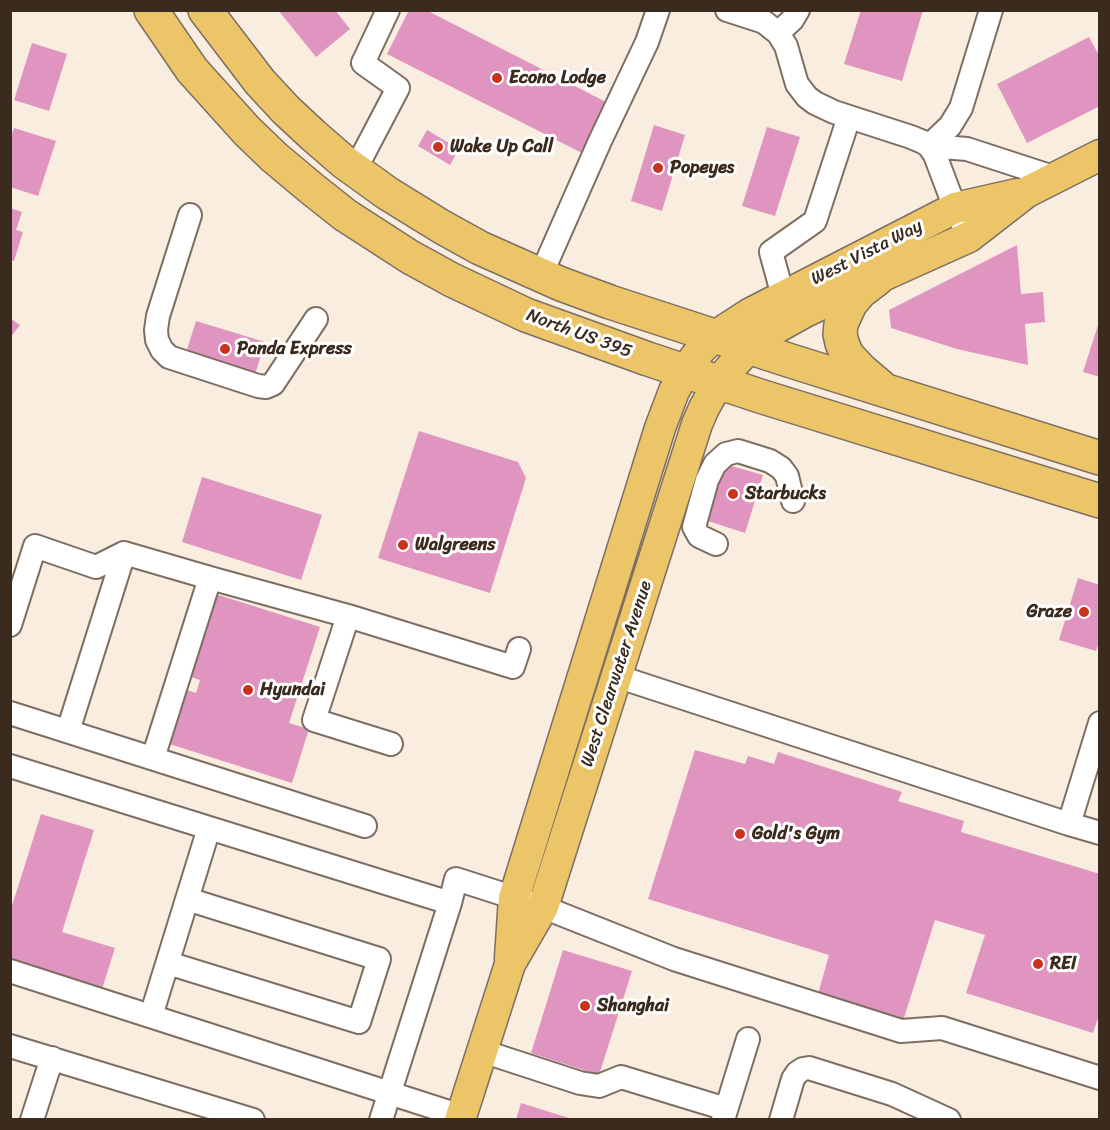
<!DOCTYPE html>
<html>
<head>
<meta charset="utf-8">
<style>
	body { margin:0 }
	#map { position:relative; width:1110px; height:1130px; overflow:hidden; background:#f9eddf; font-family:Sriracha,sans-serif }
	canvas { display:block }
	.frame { position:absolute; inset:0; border:12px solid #3b2a1e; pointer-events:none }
</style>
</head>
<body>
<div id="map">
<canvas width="1110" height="1130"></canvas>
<div class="frame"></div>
</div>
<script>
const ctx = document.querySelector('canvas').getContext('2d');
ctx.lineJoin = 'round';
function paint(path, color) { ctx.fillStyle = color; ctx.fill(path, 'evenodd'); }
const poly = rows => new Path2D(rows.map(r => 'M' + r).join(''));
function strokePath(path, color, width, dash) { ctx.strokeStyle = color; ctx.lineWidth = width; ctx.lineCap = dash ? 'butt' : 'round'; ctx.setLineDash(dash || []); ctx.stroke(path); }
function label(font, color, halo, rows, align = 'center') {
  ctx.font = font + ' Sriracha,sans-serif'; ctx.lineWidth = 6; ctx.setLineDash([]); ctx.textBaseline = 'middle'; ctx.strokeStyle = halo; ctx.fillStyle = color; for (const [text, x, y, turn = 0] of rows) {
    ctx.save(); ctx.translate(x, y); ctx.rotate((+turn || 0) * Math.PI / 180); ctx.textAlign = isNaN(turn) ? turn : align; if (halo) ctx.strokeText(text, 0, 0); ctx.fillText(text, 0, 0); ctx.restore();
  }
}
paint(poly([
	[278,10,335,10,350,29,316,57],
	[409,10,426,10,608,103,582,153,387,54],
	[861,10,923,10,902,81,844,64],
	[1089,37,1100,57,1100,106,1027,143,997,84],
	[32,43,67,54,49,111,14,100],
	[654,125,685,135,662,211,631,201],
	[767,127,800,137,775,216,742,206],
	[14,128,56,141,38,196,10,187,10,140],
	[427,130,459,149,450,165,418,146],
	[10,208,22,212,16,230,23,232,14,261,10,260],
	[1017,245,1021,294,1043,292,1045,322,1025,324,1028,365,957,349,891,328,889,310],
	[10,318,20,325,10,338],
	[196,321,265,342,254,378,185,356],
	[1099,322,1100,322,1100,377,1083,372],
	[419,431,518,462,526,478,490,593,378,558],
	[728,465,763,475,745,533,705,520,719,480,719,469,726,471],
	[202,477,322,515,301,580,182,542],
	[1078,578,1100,585,1100,639,1096,651,1059,640],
	[212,593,320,627,289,723,309,729,292,783,160,741,177,687,196,693,200,680,185,675],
	[695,750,745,764,748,756,774,764,778,752,902,792,898,801,964,821,961,832,1100,874,1100,1012,1093,1033,966,993,985,935,935,920,903,1021,818,994,829,955,648,899],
	[41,814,94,830,62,932,115,948,102,989,10,961,10,912],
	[563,950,632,971,599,1075,531,1053],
	[521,1103,572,1119,572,1120,516,1120]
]), '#df95c0');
const minor = poly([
	[727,10,764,22,778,33,786,46,797,84,807,97,815,103,834,112,911,137,923,142,929,146,935,155,955,208,969,237],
	[778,33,792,20,798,10],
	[929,146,950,126,961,108,991,10],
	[929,146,967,149,1053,177],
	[355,170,398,88,363,63,388,10],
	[190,215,158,316,156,330,157,340,162,350,169,357,258,386,266,387,273,384,316,319],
	[541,275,600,141,647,42,658,10],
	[783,296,771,252,815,221,849,117],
	[716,544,699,536,694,527,707,480,715,464,726,454,738,451,770,461,781,468,787,476,793,501],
	[124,553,210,578,153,758],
	[210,578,348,616],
	[10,625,35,546,96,567,124,553,68,731],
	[616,676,1069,824,1100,833],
	[10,713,365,826],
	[391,744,314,720,348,616,513,667,519,649],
	[10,766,450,903,381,1120],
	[1069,824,1100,723],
	[450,903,456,879,543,907,674,959,901,1031,942,1028,1100,1078],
	[168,963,359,1022,379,959,187,899],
	[10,971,461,1116],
	[151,1016,209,828],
	[10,1046,253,1120],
	[482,1051,580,1083,599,1086,621,1077,726,1109],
	[32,1120,52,1058],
	[723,1120,748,1039],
	[781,1120,793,1079,797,1073,803,1069,809,1068,892,1094,949,1120]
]);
const major = poly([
	[510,958,514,898,660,428,674,391,685,371,701,349,715,336,749,314,955,208,1017,194],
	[460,1120,510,964,543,907,697,424,704,408,719,381,749,347,771,331,805,312,849,291,969,237,1027,192,1100,155]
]);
const highway = poly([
	[151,10,192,70,247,131,274,157,311,188,345,215,410,257,452,280,526,315,648,359,763,397,1100,501],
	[205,10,260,82,286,110,314,136,344,162,387,193,442,227,480,248,561,284,610,302,788,360,1100,458],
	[877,279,860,292,850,304,841,324,840,334,842,343,847,355,861,370,880,386]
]);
strokePath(minor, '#7e6e62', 26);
strokePath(major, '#7e6e62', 33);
strokePath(highway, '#7e6e62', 36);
strokePath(minor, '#fff', 22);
strokePath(major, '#ecc569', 30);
strokePath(highway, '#ecc569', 33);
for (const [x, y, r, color] of [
	[497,78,6,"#c8321e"],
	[438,147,6,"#c8321e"],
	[658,168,6,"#c8321e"],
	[225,349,6,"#c8321e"],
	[733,494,6,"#c8321e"],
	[403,545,6,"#c8321e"],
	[1084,612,6,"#c8321e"],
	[248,690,6,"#c8321e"],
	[740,834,6,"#c8321e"],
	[1038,964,6,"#c8321e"],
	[585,1006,6,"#c8321e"]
]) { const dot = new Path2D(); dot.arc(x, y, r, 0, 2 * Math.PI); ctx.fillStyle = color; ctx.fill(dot); strokePath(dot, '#fff', 2); }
label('bold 18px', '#3b2a1e', '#fff', [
	["Econo Lodge",509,78],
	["Wake Up Call",450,147],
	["Popeyes",670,168],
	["Panda Express",237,349],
	["Starbucks",745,494],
	["Walgreens",415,545],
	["Graze",1072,612,"right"],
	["Hyundai",260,690],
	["Gold's Gym",752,834],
	["REI",1050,964],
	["Shanghai",597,1006]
], 'left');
label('18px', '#3b2a1e', '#fff', [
	["West Vista Way",867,253,-27],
	["North US 395",579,334,20],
	["West Clearwater Avenue",617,674,-72]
]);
</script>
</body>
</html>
